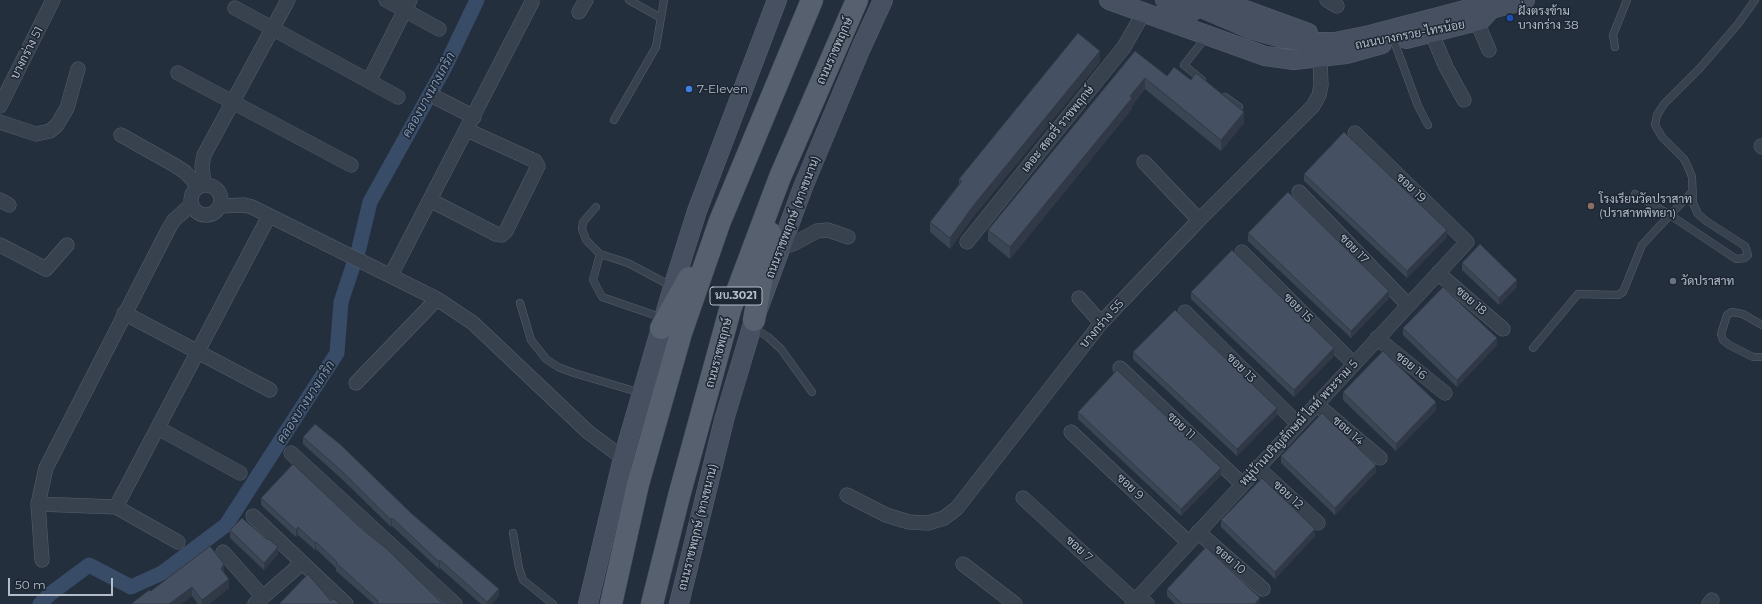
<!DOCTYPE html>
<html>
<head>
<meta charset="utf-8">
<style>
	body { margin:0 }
	#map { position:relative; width:1762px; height:604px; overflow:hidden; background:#242f3e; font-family:Montserrat,sans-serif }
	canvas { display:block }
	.scale { position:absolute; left:8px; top:578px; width:105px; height:18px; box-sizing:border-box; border:2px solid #b4bcc9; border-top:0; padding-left:5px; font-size:12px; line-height:14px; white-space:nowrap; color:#b4bcc9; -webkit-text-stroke:3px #1d2633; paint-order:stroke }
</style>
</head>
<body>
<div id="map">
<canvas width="1762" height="604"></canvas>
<div class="scale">50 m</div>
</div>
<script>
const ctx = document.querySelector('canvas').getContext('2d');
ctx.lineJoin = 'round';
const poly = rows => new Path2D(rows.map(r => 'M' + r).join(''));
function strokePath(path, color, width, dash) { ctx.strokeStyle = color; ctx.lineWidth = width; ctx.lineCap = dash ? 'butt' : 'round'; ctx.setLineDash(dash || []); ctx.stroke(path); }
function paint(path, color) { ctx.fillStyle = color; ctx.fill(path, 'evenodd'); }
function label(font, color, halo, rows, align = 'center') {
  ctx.font = font + ' Montserrat,Sarabun,sans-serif'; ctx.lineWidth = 3; ctx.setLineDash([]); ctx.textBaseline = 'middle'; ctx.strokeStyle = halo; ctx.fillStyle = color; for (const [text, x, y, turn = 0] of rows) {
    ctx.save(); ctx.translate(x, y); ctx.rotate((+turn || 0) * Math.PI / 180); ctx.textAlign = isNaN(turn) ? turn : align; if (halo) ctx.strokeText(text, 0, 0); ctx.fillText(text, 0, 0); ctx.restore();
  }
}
strokePath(poly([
	[40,604,50,594,89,565,131,587,162,573,226,525,337,353,341,302,359,248,370,202,445,67,477,0]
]), '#394c67', 15);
const service = poly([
	[629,0,661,18],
	[1394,41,1418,106,1428,125],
	[1615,47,1613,35,1627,0],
	[1202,80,1184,65,1206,37],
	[1225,97,1239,107],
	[614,120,656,47,664,0],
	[1692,192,1670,215,1736,259,1745,258,1748,255,1745,246,1706,221,1698,214,1693,203,1692,177,1688,167,1684,159,1662,137,1655,125,1657,115,1664,104,1700,68,1738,24,1755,0],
	[596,207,583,222,582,229,586,240,600,254],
	[520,303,531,340,546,359,558,367,574,373,641,393],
	[663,318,602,297,593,280,600,254,628,263,673,287],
	[1762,325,1743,314,1732,312,1727,315,1721,334,1723,340,1729,345,1753,357,1762,357],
	[754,328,768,337,781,349,812,392],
	[1533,348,1578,294,1618,295,1623,292,1642,245,1670,215,1635,194],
	[513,533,519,568,523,580,553,604]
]);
const minor = poly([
	[386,0,439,29],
	[1327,0,1337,6],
	[235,8,398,97],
	[579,12,586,0],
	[1477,22,1489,50],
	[1432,34,1446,67,1464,100],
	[178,73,351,165],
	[369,81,410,0],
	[437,98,474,117],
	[0,106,53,0],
	[0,122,36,134,50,131,57,125,67,108,78,69],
	[121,135,176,166,185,172,199,187],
	[1761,146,1762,147],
	[1144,162,1199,220],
	'191 200a15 15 0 1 1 30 0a15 15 0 1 1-30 0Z',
	[204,185,202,166,204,155,288,0],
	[1299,192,1408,305],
	[0,200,9,205],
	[430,200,496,234,502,235,506,231,538,166,535,161,467,130],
	[220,206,244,205,252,207,437,299,473,323,588,432,623,458],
	[967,242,1124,47,1144,12],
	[0,245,46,269,67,245],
	[781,248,795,243,817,231,828,230,848,237],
	[1242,252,1354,364],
	[1438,273,1503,329],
	[391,275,532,2],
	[1079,298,1101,323],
	[1185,312,1298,424],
	[124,313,270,390],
	[1377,338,1445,393],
	[1120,368,1242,484],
	[356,383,437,299],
	[1316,404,1380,458],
	[158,428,240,473],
	[1071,432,1188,542],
	[291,453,455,604],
	[1257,467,1318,523],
	[847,495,886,515,909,522,928,523,944,518,957,508,1101,323,1199,220,1313,106,1319,95,1321,85,1320,57],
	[1023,498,1134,600,1147,604],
	[38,504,116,507,178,542],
	[116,507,269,216],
	[253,516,346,604],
	[1198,532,1263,589],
	[223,552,262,596],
	[42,560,38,504,46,468,168,230,174,220,191,205],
	[963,564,1015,604],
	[255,604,302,563],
	[1132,604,1467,242,1355,133],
	[1709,604,1712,600]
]);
const secondary = poly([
	[1109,0,1265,56,1294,60,1346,54,1382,44],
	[1165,0,1192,12],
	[1183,0,1253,30,1281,38,1314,42,1335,42,1370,35,1476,7,1491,9,1525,0],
	[1218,0,1308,33],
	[1406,39,1481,20,1491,9],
	[588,604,623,458,673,287,697,211,777,0],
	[679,604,724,420,754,320,803,187,861,48,883,0]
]);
const primary = poly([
	[754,320,770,233],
	[661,328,689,278],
	[611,604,638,484,681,333,720,221,812,0],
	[652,604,679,496,730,310,780,177,857,0]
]);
strokePath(service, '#565f6c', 8);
strokePath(minor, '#565f6c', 15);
strokePath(secondary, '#565f6c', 20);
strokePath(primary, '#414a57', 23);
strokePath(service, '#38414e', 7);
strokePath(minor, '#38414e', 14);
strokePath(secondary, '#465061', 19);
strokePath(primary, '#56606e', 22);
paint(poly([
	[1135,51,1167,76,1244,123,1221,151,1145,89,1132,106,1132,109,1010,259,988,241,988,230],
	[1100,62,973,217,950,249,930,232,930,222,959,184,959,179],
	[1304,174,1447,237,1407,278,1304,181],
	[1248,233,1389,298,1351,338,1248,241],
	[1462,263,1517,287,1499,305,1462,270],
	[1191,292,1334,356,1294,397,1191,299],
	[1403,328,1497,345,1457,387,1403,335],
	[1133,352,1277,415,1237,456,1133,359],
	[1343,392,1436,410,1396,451,1343,400],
	[1078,412,1221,475,1181,516,1078,419],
	[303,437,411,513,499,596,492,604,481,604,440,568,439,569,392,526,391,527,345,482,303,444],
	[1281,456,1376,472,1335,515,1281,463],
	[261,498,362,529,443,604,374,604,336,571,336,568,316,549,315,550,298,535,296,537,261,505],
	[1221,520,1315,536,1275,579,1221,527],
	[230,530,278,554,264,570,230,538],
	[224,572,229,588,209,604,198,604,192,596,181,604,131,604,151,591],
	[1167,589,1260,604,1175,604,1167,596]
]), '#3b4654');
paint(poly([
	[1100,51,1100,62,973,217,950,249,950,238,973,206],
	[1145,78,1145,89,1132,106,1132,109,1010,259,1010,247],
	[1244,112,1244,123,1221,151,1221,140],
	[1447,230,1447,237,1407,278,1407,271],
	[1517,280,1517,287,1499,305,1499,298],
	[1389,291,1389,298,1351,338,1351,331],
	[1497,338,1497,345,1457,387,1457,380],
	[1334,348,1334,356,1294,397,1294,390],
	[1436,402,1436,410,1396,451,1396,444],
	[1277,408,1277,415,1237,456,1237,449],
	[1376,465,1376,472,1335,515,1335,508],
	[1221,468,1221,475,1181,516,1181,509],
	[392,518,392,526,391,527,391,520],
	[298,527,298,535,296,537,296,530],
	[1315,529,1315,536,1275,579,1275,572],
	[316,542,316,549,315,550,315,543],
	[278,547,278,554,264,570,264,563],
	[440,560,440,568,439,569,439,562],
	[224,564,224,574,221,569],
	[229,579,229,588,209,604,202,604,202,600],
	[192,587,192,596,181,604,169,604],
	[499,589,499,596,492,604,487,604,487,602],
	[1260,598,1260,604,1255,604]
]), '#303945');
const building = poly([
	[1078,33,1100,51,973,206,950,238,930,222,962,181,959,179,1078,33],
	[1135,51,1167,76,1174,67,1191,80,1196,73,1244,112,1221,140,1145,78,1130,96,1132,98,1010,247,988,230,1135,51],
	[1344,132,1447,230,1407,271,1304,174,1344,132],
	[1288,192,1389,291,1351,331,1248,233,1288,192],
	[1480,244,1517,280,1499,298,1462,263,1480,244],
	[1232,250,1334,348,1294,390,1191,292,1232,250],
	[1443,287,1497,338,1457,380,1403,328,1443,287],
	[1175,310,1277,408,1237,449,1133,352,1175,310],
	[1383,351,1436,402,1396,444,1343,392,1383,351],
	[1117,370,1221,468,1181,509,1078,412,1117,370],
	[1322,413,1376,465,1335,508,1281,456,1322,413],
	[315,424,341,445,411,513,499,589,487,602,440,560,439,562,392,518,391,520,345,474,303,437,315,424],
	[293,464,362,529,387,549,443,604,379,604,377,603,378,601,336,563,337,562,316,542,315,543,298,527,296,530,261,498,293,464],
	[1262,478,1315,529,1275,572,1221,520,1262,478],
	[242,518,268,540,269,539,278,547,264,563,230,530,242,518],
	[210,546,224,564,221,569,229,579,202,600,192,587,169,604,131,604,149,590,151,591,210,546],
	[1206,547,1260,598,1255,604,1182,604,1167,589,1206,547],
	[308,574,331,601,333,598,340,604,279,604,308,574]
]);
paint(building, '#455162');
strokePath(building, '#303945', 1);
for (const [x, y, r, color] of [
	[1510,18,4,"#1a4fb4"],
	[689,89,4,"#3f7fe0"],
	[1591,206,4,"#8d6e63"],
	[1673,281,4,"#6b7280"]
]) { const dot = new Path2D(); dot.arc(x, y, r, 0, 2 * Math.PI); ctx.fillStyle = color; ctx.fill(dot); strokePath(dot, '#1d2633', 1.5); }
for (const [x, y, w] of [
	[736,296,52]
]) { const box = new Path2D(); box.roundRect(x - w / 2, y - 9, w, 18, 3); ctx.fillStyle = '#1d2633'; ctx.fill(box); strokePath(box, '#b4bcc9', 1); }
label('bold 11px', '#b4bcc9', null, [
	["นบ.3021",736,296]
]);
label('12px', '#b4bcc9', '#1d2633', [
	["ฝั่งตรงข้าม",1518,11],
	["บางกร่าง 38",1518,25],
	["7-Eleven",697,89],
	["โรงเรียนวัดปราสาท",1599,199],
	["(ปราสาทพิทยา)",1599,213],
	["วัดปราสาท",1681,281]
], 'left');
label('12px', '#b4bcc9', '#1d2633', [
	["ถนนบางกรวย-ไทรน้อย",1410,35,-11],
	["ถนนราชพฤกษ์",835,51,-66],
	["บางกร่าง 51",27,53,-63],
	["เดอะ สตอรี่ ราชพฤกษ์",1058,129,-51],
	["ซอย 19",1411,188,44],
	["ถนนราชพฤกษ์ (ทางขนาน)",793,217,-69],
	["ซอย 17",1354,249,46],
	["ซอย 18",1471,301,41],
	["ซอย 15",1298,308,45],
	["บางกร่าง 55",1102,324,-49],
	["ถนนราชพฤกษ์",719,353,-75],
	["ซอย 16",1411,366,39],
	["ซอย 13",1241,368,45],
	["หมู่บ้านปริญลักษณ์ ไลท์ พระราม 5",1299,423,-47],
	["ซอย 11",1181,426,43],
	["ซอย 14",1348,431,41],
	["ซอย 9",1130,487,43],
	["ซอย 12",1288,495,42],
	["ถนนราชพฤกษ์ (ทางขนาน)",698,527,-76],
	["ซอย 7",1079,549,42],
	["ซอย 10",1230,560,41]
]);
label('italic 13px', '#7c92b1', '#1d2633', [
	["คลองบางนางเกริก",429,95,-61],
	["คลองบางนางเกริก",306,402,-57]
]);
</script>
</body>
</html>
